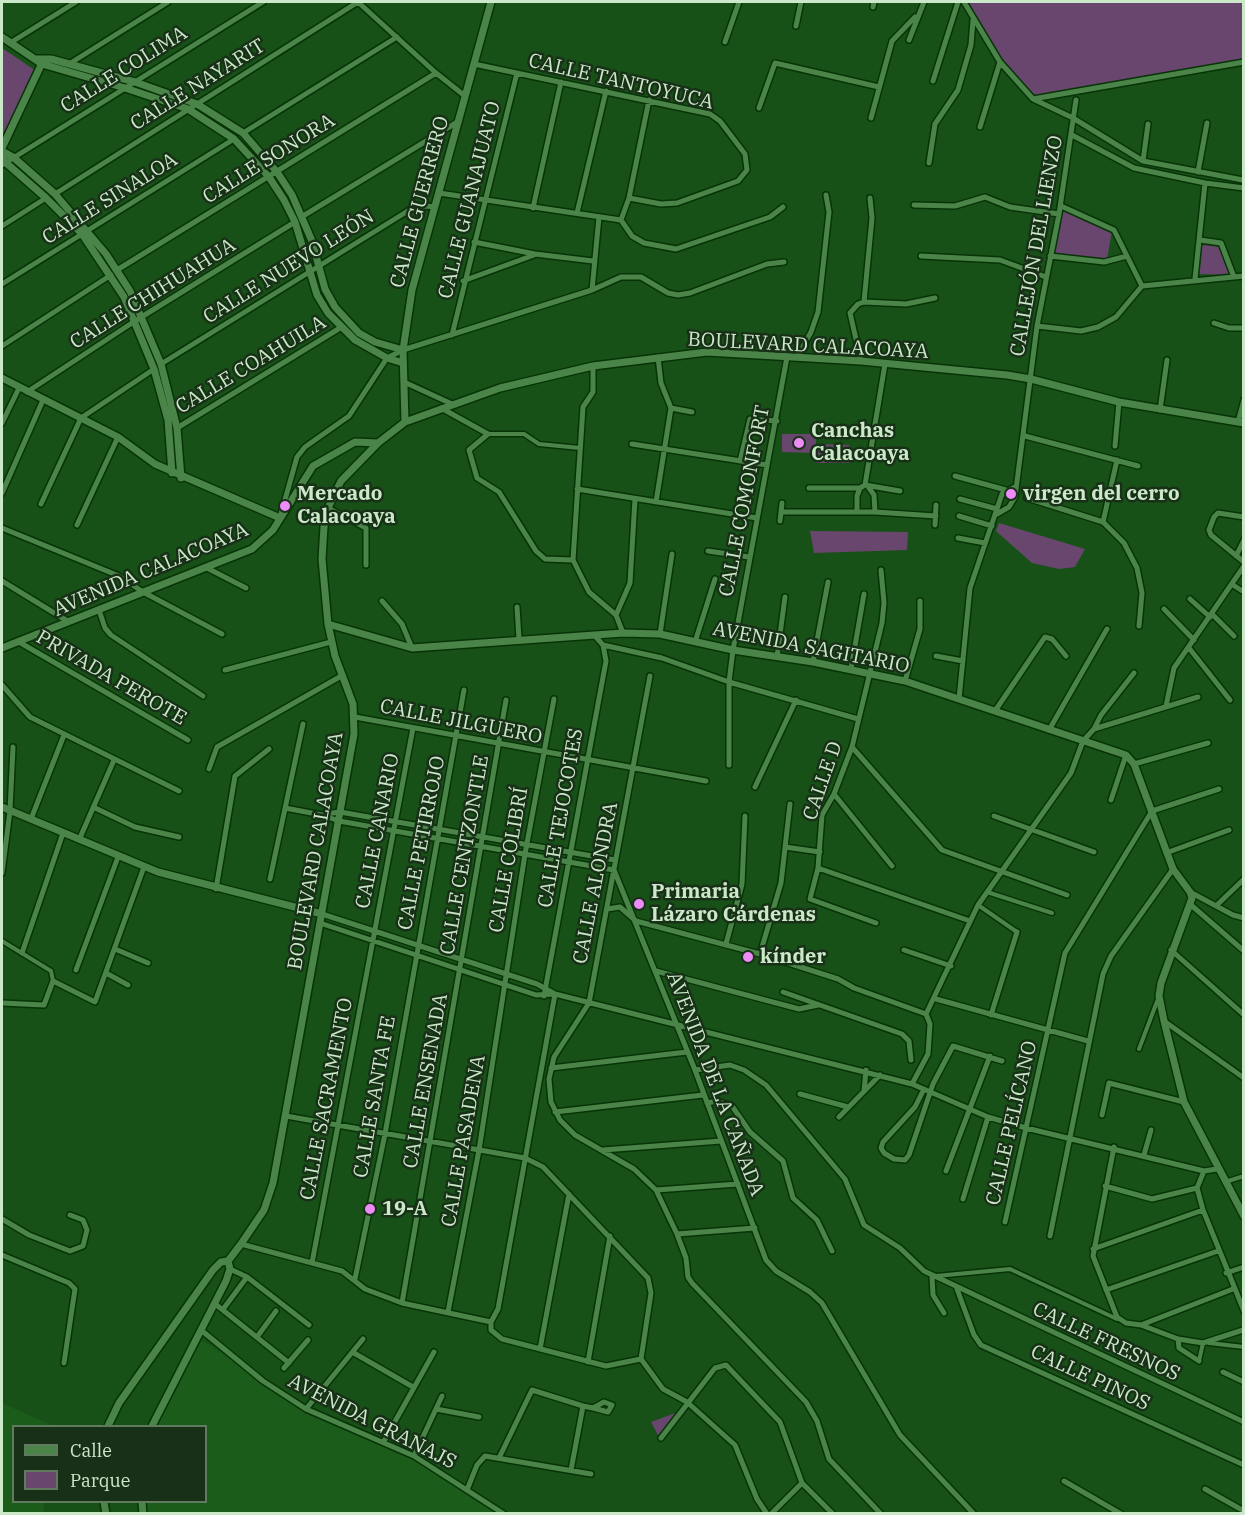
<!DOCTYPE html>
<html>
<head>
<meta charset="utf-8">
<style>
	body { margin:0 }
	#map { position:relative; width:1245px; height:1515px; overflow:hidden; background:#185117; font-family:"IBM Plex Serif",serif }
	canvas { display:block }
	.frame { position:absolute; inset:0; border:3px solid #cbe8c8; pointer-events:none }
	.legend { position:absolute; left:12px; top:1425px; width:195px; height:78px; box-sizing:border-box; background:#193018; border:2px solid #607a5e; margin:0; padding:8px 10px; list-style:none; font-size:18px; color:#cbe8c8 }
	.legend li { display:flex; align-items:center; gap:12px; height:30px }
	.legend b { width:30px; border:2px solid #607a5e }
</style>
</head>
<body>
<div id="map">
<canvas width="1245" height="1515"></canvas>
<div class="frame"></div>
<ul class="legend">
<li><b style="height:8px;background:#4b8448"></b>Calle</li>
<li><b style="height:16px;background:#69466e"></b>Parque</li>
</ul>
</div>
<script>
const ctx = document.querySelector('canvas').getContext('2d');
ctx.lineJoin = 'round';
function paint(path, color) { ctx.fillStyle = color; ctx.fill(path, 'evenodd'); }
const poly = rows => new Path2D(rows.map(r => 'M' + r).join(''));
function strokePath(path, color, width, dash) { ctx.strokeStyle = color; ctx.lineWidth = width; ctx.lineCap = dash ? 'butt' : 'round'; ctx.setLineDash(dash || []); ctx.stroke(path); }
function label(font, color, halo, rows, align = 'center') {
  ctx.font = font + ' "IBM Plex Serif",serif'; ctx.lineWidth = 5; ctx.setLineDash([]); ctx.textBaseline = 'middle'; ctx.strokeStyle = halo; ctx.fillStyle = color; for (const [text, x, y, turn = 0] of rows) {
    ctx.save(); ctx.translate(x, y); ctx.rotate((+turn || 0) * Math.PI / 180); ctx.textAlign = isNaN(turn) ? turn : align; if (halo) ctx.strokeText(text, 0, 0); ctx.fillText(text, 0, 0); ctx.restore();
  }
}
paint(poly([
	[200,1339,311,1411,428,1464,505,1513,144,1514,144,1502,206,1502,206,1426,153,1426],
	[2,1403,53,1426,14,1426,14,1502,44,1502,43,1513,2,1513]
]), '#1c5c1b');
paint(poly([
	[970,2,1243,2,1243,61,1033,98,1002,62,969,7],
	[2,48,39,73,2,135],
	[1061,209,1112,231,1107,259,1052,253],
	[1202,245,1222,247,1231,275,1199,274],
	[782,434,816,434,816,444,849,445,849,463,816,463,815,453,782,452],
	[999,523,1085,549,1075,567,1059,569,1032,563,996,531],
	[810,531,908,532,907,550,814,553],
	[678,1412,659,1437,651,1422]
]), '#69466e');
const pedestrian = poly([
	[488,434,524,434,539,444,580,448],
	[987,892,1052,913],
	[978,905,1017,932],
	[2,941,51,971,53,981],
	[1139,1049,1158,999],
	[1225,1182,1244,1176],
	[936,1276,1010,1269,1117,1319],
	[1209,1343,1244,1347],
	[1199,1361,1203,1343]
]);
const minor = poly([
	[358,2,436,73,465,96],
	[964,2,1000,62,1033,99,1073,118,1143,161,1243,180],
	[873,7,874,2],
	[796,26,801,2],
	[909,40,924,2],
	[725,42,739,2],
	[10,43,76,2],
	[69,64,168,2],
	[474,64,710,114,720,121,745,154,747,170,738,181,677,203,661,204,629,198],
	[933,81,958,2],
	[1033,99,1244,62],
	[759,108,775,63,879,87],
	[871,118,892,41,915,17],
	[980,127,1000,62],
	[243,133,397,37],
	[1072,135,1134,168,1205,183,1244,188],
	[1143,161,1148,124],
	[929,163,935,124,958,90,971,45,973,20],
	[2,165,263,2],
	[1198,172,1207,123],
	[439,193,621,220],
	[55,194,358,2],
	[914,205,955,206,985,197,1010,207,1059,214],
	[1061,206,1114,230,1127,256],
	[533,208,561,82],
	[577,213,606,91],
	[303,216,459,121],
	[621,220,632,236,644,243,676,249,770,217,783,207],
	[621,220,629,198,649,100],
	[2,226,46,198],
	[1200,240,1221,243,1234,277],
	[474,242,535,254,593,261],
	[921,256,1000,260,1046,277],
	[1050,256,1104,262,1127,256,1142,286],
	[117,270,436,73],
	[1195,279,1205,183],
	[463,281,534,255],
	[2,284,234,139],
	[592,290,599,217],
	[864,302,872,218,870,198],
	[864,302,906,304,935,298],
	[1214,323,1229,328,1244,328],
	[1037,326,1081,331,1098,327,1116,317,1142,286,1244,276],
	[452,335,517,73],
	[2,346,111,275],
	[797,357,811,332,818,312,829,212,826,195],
	[861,361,850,313,858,304,864,302],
	[161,364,411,209,426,206,435,207],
	[593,366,593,392,583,407,573,560,589,592,616,615,623,633],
	[404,382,452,404],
	[27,392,135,321,295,222],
	[441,408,488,434,469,450,477,478,499,492,536,551,545,559,573,560],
	[671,408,692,412],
	[1160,410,1167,360],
	[1238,422,1244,400],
	[2,423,19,388],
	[177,428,340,328],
	[1025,436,1138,466],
	[632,444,767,465],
	[1115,446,1119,402],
	[740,461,750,419,777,421],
	[955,476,1006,490],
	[865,485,885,364],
	[809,488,860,488,865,485,900,491],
	[869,488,874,495,875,512],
	[577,489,757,518],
	[2,493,43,400],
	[1027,498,1103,522,1124,543,1137,568,1142,593,1139,626],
	[960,499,997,509],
	[656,502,671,408,661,383,658,357],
	[41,504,81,418,154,369],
	[328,508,366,528,366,565],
	[781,512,875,512,936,516],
	[857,512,857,496,860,488],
	[281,514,297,457,305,447,349,416,387,358,403,350,592,290,621,277,641,277,668,293,678,295,690,293,767,264,784,262],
	[997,514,1009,507,1015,497,1037,326,1059,214,1076,100],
	[959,516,992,526],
	[1244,517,1218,513,1214,517,1209,530,1211,535,1244,562],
	[780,521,782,503],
	[1103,522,1117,460],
	[77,525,118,437],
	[935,525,936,505],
	[2,528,119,576,143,592,222,634],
	[958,538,985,543],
	[708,551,749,557],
	[1236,556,1244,540],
	[207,568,246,588],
	[2,581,69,622],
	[1233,585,1244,592],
	[1190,599,1210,617],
	[382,601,402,624,412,648],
	[517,607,519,639],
	[1164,609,1194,640],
	[99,610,105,628,111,635,203,696],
	[1212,614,1234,636],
	[616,615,630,583,635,499],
	[660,634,672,554],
	[595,636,603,645,662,658,729,682,858,719],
	[19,642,188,740],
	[695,642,715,579],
	[1189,648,1230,700],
	[936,656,963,661],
	[777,657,785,597],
	[813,662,828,582],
	[851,669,864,594],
	[225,670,331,642],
	[650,676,589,1003,554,1057,549,1079,551,1102,560,1120,575,1135,634,1169,656,1190,677,1234,686,1258,688,1277,692,1283,806,1402,817,1421,829,1459,881,1514],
	[905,681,920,629,920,601],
	[2,685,30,717,179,791],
	[959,699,970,588,1002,494,1015,487],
	[1166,706,1174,668,1244,566],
	[995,711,1045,637,1052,639,1066,656],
	[355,717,706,781],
	[1094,729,1198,697],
	[1049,730,1107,629],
	[852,747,942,850,1067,895],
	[1134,764,1208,743],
	[729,765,729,682,733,650,787,357],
	[209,769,217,747,343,675],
	[755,787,796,700],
	[834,794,892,866],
	[1111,800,1126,755],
	[93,807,135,827,179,837],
	[285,808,322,815,339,821,614,870,695,1070,766,1260,776,1271,810,1292,822,1303,900,1435,974,1514],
	[324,814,340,812,615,860],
	[994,816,1094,852],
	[31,819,64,735],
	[79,840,114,760],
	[785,847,820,852],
	[1166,853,1229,830],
	[818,868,970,921],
	[2,873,10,811,13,747],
	[270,879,303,724],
	[216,889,235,776,269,749],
	[1190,892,1233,915,1244,918],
	[1191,905,1244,951],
	[1217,905,1244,879],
	[607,909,620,907,636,921,760,954,838,979,854,988,926,1014],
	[322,914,537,984,555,994,912,1084,988,1117,1026,1128,1204,1171,1217,1169],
	[320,923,536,995,555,994],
	[876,923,810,899,818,868,822,815,834,794,852,747,882,623,884,603,881,570],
	[726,944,742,884,745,816],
	[115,949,148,963],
	[904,950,951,966],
	[1171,950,1244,1015],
	[22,953,63,833],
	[760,954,781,883,790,804],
	[76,970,118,857],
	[656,971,799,1009,818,1005],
	[106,973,128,985],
	[783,992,902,1034,909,1041,911,1060],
	[544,996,606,661,603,645],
	[936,999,1088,1041],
	[2,1003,44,1005,53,981,95,1002,144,867],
	[991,1015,1017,932],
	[1164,1021,1244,1078],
	[551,1068,687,1052],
	[695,1070,730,1065,744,1070,766,1085,845,1179,864,1225,900,1248,924,1271,1244,1422],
	[912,1084,928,1054,930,1024,926,1014,978,905,1071,773,1083,741,1094,729,1101,715,1134,673],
	[924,1089,915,1107,883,1142,881,1148,884,1153,894,1159,905,1160,909,1155,933,1084,953,1046,1002,1061],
	[864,1091,866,1070],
	[800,1094,848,1107],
	[707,1103,717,1101,732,1106,750,1132,783,1161,793,1198,817,1220,832,1251],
	[555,1112,703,1095],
	[1102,1115,1109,1083,1184,1102],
	[286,1116,525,1158,543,1167,648,1278,651,1293,641,1359],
	[839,1117,880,1075],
	[1114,1147,1093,1256,1117,1317,1126,1323,1141,1325,1233,1289],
	[603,1150,721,1141],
	[1144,1155,1151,1130],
	[946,1171,990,1056],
	[1204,1171,1197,1188,1203,1210,1244,1311],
	[1105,1186,1152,1199,1197,1188],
	[656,1190,738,1184],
	[963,1199,988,1117],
	[2,1219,29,1235,70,1251,83,1246,87,1230,83,1220,70,1215],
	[1005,1222,1065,953,1152,811,1219,789],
	[677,1234,755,1228],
	[1050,1236,1103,974,1111,956,1173,869],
	[241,1244,342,1271,365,1289,402,1303,491,1322,491,1330,502,1339,606,1366,641,1359],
	[1093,1249,1203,1210],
	[2,1255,69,1283,75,1289,64,1363],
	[312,1263,413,728],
	[230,1269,247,1277,309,1325],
	[1226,1273,1244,1267],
	[932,1276,933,1295,944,1313],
	[355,1279,385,1134,464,690],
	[957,1289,974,1335,981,1345,1244,1465],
	[1106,1290,1218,1251],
	[214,1303,289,1363],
	[402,1303,506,700],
	[224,1308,247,1277],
	[448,1312,479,1150,525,854,554,699],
	[491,1322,498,1309,555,994],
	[1141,1325,1178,1339,1203,1343,1243,1330],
	[201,1330,263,1381,306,1409,414,1456,504,1514],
	[257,1337,276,1311],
	[1178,1339,1179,1348,1199,1361],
	[540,1349,569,1194],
	[354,1353,413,1387],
	[641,1359,663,1389,687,1402,735,1445,757,1499,767,1514],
	[588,1362,610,1236],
	[284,1368,308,1340],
	[1223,1372,1244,1382],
	[306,1409,363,1339],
	[436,1409,479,1417],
	[661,1438,715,1368,726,1365,780,1422,802,1483,833,1514],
	[384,1441,434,1352],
	[414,1456,442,1396],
	[499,1458,532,1390,583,1406,593,1408,604,1402,612,1405,608,1412,593,1408],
	[571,1470,583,1406],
	[1064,1481,1121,1514],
	[1205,1489,1244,1511],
	[467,1490,477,1465,485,1456,591,1474],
	[771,1514,802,1483]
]);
const tertiary = poly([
	[2,37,42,64,125,88,188,109,234,139,269,177,284,200,295,222,317,295,328,313,355,340,387,358,403,363],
	[35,59,51,59,135,82,197,104,243,133,277,172,292,195,312,241,325,289,335,307,359,333,375,342,403,350],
	[2,148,43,61],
	[2,151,13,157,55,194,106,254,130,291,161,364,177,428,181,478],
	[2,153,5,162,46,198,82,234,124,297,154,369,168,420,172,473],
	[2,378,118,437,155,464,280,518],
	[405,422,403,350,412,290,491,2],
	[328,624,412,648,623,633,660,634,733,650,813,662,905,681,1126,755,1134,764,1173,869,1190,892,1192,898,1161,983,1159,996,1164,1021,1184,1102,1244,1216],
	[2,648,252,549,273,530,313,466,355,442,378,443],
	[2,807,158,872,322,914],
	[108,1426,119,1403,213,1270,221,1262,228,1261,241,1244,264,1210,273,1183,354,734,353,704,335,656,328,624,322,559,324,527,328,508,341,481,378,443,405,422,500,388,593,366,707,352,861,361,1007,375,1031,379,1119,402,1244,423],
	[152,1426,226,1281,230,1269,228,1261],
	[104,1502,106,1514],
	[142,1502,143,1514]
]);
strokePath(pedestrian, '#073407', 7);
strokePath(minor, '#073407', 8);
strokePath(tertiary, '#073407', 10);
strokePath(pedestrian, '#4b8448', 4);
strokePath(minor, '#4b8448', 5);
strokePath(tertiary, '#4b8448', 7);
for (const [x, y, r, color] of [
	[799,443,6,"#ed8cf9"],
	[1011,494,6,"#ed8cf9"],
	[285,506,6,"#ed8cf9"],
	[639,904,6,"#ed8cf9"],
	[748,957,6,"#ed8cf9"],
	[370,1209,6,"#ed8cf9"]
]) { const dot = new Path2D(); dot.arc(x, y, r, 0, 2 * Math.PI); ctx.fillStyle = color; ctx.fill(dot); strokePath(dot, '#193018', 2); }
label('20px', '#cbe8c8', '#193018', [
	["CALLE COLIMA",124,70,-32],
	["CALLE TANTOYUCA",621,82,13],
	["CALLE NAYARIT",198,85,-32],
	["CALLE SONORA",269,159,-32],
	["CALLE SINALOA",110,199,-32],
	["CALLE GUANAJUATO",470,200,-76],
	["CALLE GUERRERO",420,202,-75],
	["CALLEJÓN DEL LIENZO",1037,246,-80],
	["CALLE NUEVO LEÓN",289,267,-32],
	["CALLE CHIHUAHUA",153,294,-32],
	["BOULEVARD CALACOAYA",808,346,3],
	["CALLE COAHUILA",251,365,-31],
	["CALLE COMONFORT",745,501,-79],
	["AVENIDA CALACOAYA",151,570,-23],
	["AVENIDA SAGITARIO",811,648,11],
	["PRIVADA PEROTE",111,678,30],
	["CALLE JILGUERO",461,722,11],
	["CALLE D",823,781,-71],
	["CALLE TEJOCOTES",561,818,-80],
	["CALLE CANARIO",378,831,-79],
	["CALLE PETIRROJO",422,843,-79],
	["BOULEVARD CALACOAYA",316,851,-80],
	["CALLE CENTZONTLE",465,855,-80],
	["CALLE COLIBRÍ",509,860,-80],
	["CALLE ALONDRA",596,883,-79],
	["CALLE ENSENADA",426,1081,-80],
	["AVENIDA DE LA CAÑADA",715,1084,69],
	["CALLE SANTA FE",375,1097,-80],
	["CALLE SACRAMENTO",327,1099,-79],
	["CALLE PELÍCANO",1012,1123,-77],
	["CALLE PASADENA",464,1141,-80],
	["CALLE FRESNOS",1106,1342,25],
	["CALLE PINOS",1090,1378,25],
	["AVENIDA GRANAJS",372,1422,27]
]);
label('bold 20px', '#cbe8c8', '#193018', [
	["Canchas",811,431],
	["Calacoaya",811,454],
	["Mercado",297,494],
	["Calacoaya",297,517],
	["virgen del cerro",1023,494],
	["Primaria",651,892],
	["Lázaro Cárdenas",651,915],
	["kínder",760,957],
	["19-A",382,1209]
], 'left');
</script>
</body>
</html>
